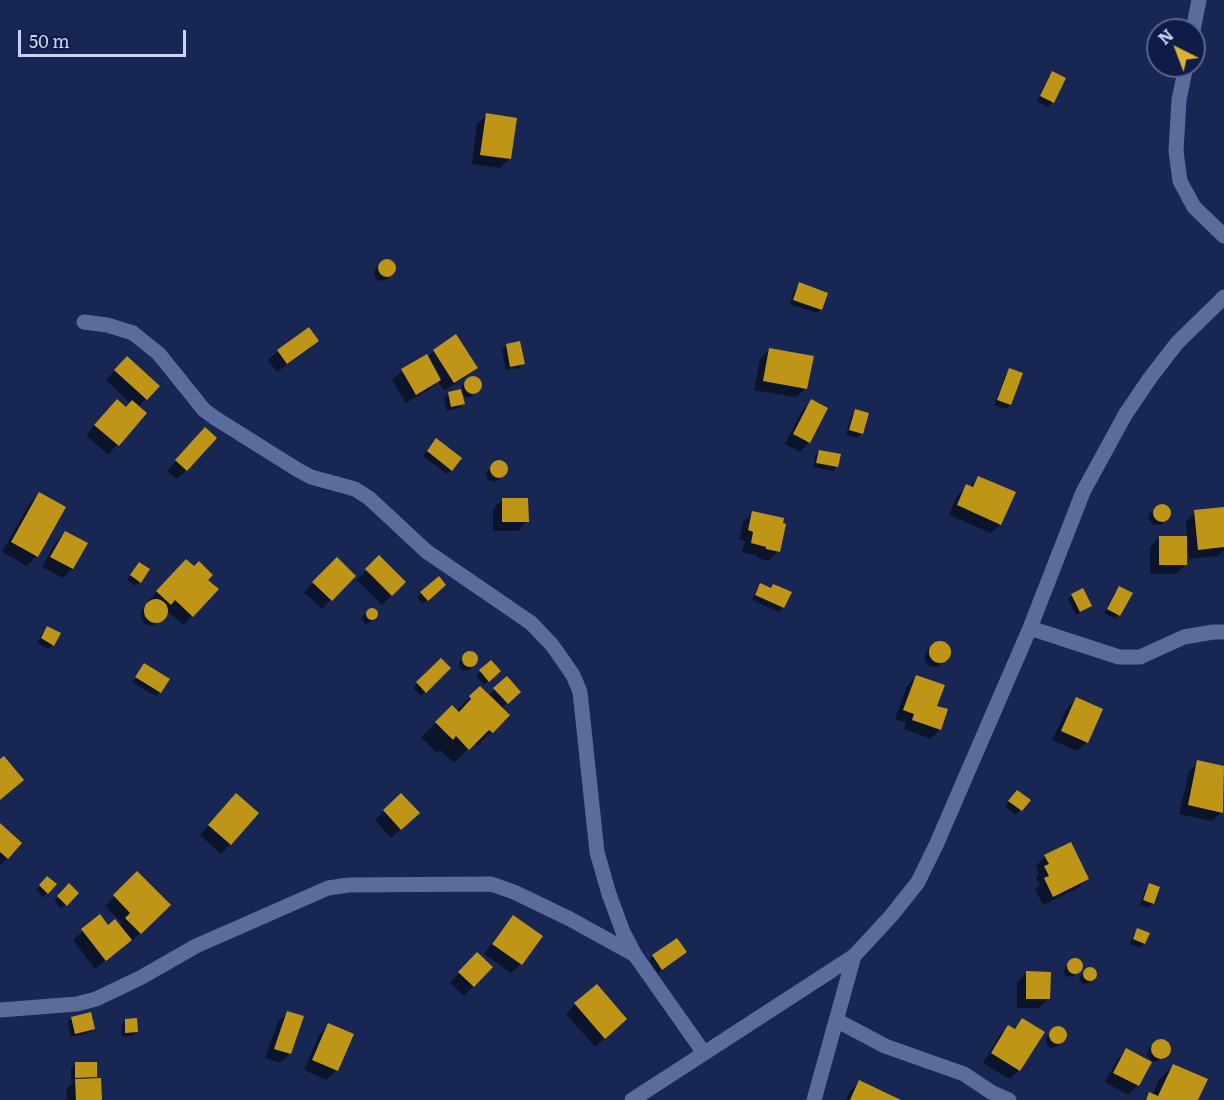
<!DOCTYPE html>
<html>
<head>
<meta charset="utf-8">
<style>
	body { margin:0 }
	#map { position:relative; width:1224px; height:1100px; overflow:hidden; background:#182653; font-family:Literata,serif }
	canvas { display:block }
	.north { position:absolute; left:1146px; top:18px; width:60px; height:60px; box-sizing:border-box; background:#0f1c48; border:2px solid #59658b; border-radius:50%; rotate:318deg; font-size:16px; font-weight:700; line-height:24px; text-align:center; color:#c7d3f0 }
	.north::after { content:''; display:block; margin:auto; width:21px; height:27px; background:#deb133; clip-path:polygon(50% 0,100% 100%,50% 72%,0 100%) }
	.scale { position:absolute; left:18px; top:30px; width:168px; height:27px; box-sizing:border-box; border:3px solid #c7d3f0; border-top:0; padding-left:8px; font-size:18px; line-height:21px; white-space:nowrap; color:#c7d3f0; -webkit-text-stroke:4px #0f1c48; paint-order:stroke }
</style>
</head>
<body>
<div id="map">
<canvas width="1224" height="1100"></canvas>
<div class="north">N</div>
<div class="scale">50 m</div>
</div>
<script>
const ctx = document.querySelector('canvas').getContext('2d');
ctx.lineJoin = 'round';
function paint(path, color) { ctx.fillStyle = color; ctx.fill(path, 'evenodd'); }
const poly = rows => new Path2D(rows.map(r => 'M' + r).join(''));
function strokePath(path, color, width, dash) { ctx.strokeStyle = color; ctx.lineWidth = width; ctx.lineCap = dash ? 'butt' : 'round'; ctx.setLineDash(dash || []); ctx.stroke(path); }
paint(poly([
	[1052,73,1053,102,1048,107,1037,101,1048,77],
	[487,115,509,159,500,168,472,164,477,124],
	[387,260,394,264,395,268,394,272,386,280,382,281,378,280,375,277,374,273,375,269,383,261],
	[800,284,821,309,817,313,790,304,795,288],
	[309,329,317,341,308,350,277,372,268,360,278,351],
	[506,345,523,363,519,368,506,370,502,350],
	[769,349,806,388,796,397,754,390,760,359],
	[434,351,476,367,466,377,444,391,438,381,430,389,406,403,392,380,402,371,426,356,427,358],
	[118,367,158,386,138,407,145,413,108,455,86,435,107,410,126,409,131,404,106,380],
	[1010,370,1010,405,1006,409,994,405,1006,374],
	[471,378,475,378,479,381,480,385,479,390,470,397,465,397,461,394,463,404,459,408,447,411,444,398,449,393,460,391,462,386],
	[811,401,809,442,800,452,785,444,802,411],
	[855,411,862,433,858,438,846,435,851,416],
	[196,439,186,470,177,479,167,471],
	[432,444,451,470,447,474,423,456],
	[819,452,837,466,833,471,813,467,815,456],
	[498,462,503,463,506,466,506,471,499,480,494,482,490,481,487,478,486,473,494,464],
	[979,478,1000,524,991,533,949,515,957,496,967,486,969,487],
	[39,494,64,508,36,556,27,566,2,552,30,503],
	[502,500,527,521,518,531,493,531,493,509],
	[1161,504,1168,508,1170,512,1169,516,1161,525,1153,525,1148,518,1149,514,1158,506],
	[1224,509,1224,550,1218,556,1189,559,1188,550,1186,550,1186,564,1176,574,1150,574,1150,547,1160,537,1187,538,1186,521,1195,512],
	[753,513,778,551,769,561,757,558,758,556,742,552,745,541,739,540,743,522],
	[65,533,72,569,63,578,42,567,56,542],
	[379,557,404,582,382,605,357,580],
	[337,559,354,576,322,609,304,592],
	[135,568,140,582,136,586,127,580],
	[194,568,206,580,192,616,183,625,166,610,165,615,157,624,152,626,147,625,143,622,141,617,141,612,149,603,148,601,177,570],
	[760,585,770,589,773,586,783,607,779,612,752,600,756,589],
	[1119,588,1119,615,1115,619,1104,613,1115,592],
	[440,589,423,604,417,598,421,593],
	[1072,595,1091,606,1086,610,1076,615,1068,599],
	[371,609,376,611,377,614,371,622,365,624,362,619,363,616],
	[48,628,53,645,49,649,37,643,43,632],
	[937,642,942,642,946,644,949,649,950,654,942,663,938,667,932,667,928,665,925,660,925,655,927,650],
	[471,652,474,654,477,657,477,661,469,670,465,671,461,670,459,666,459,662,466,653],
	[441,660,449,668,421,696,413,688],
	[491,662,499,671,484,685,476,676],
	[144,665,160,692,156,696,132,682],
	[916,676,935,706,940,729,931,739,904,729,906,723,895,719,907,686],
	[507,678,519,691,501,708,508,715,477,746,474,743,454,763,440,750,437,753,421,737,452,707,456,711,480,688,498,706,500,704,490,694],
	[1076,699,1087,742,1077,751,1052,740,1067,708],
	[1198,762,1224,767,1224,802,1222,812,1212,821,1179,814,1189,772],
	[1013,796,1029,800,1016,815,1005,806],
	[227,805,230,844,221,854,200,835],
	[384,811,409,822,391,838,375,820],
	[0,825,7,858,0,865],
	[1045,856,1088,879,1078,888,1043,905,1035,889,1040,885,1036,877,1039,873,1036,866],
	[137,873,169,905,131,942,129,941,95,969,73,940,99,916,107,927,119,926,122,923,105,906],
	[47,878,54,884,43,897,36,890],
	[69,885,77,893,61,909,54,901],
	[1150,885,1153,903,1148,908,1140,905,1145,889],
	[513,917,521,964,511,973,484,954,504,926],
	[1138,930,1144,944,1140,948,1130,944,1133,935],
	[685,952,658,973,649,960,653,956],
	[1073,960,1077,960,1081,963,1080,969,1072,977,1066,976,1064,973,1065,967],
	[468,963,491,967,464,996,450,983],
	[1090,968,1093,970,1095,975,1089,983,1083,984,1081,983,1079,977,1086,970],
	[1027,973,1049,998,1039,1008,1017,1008,1017,982],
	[575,1004,616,1029,595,1047,566,1014],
	[288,1012,302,1017,290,1054,280,1063,265,1058,278,1022],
	[72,1018,94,1029,89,1033,71,1037,68,1022],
	[1023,1020,1019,1070,1010,1079,983,1063,999,1036,1009,1026,1013,1029],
	[125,1021,137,1032,132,1036,122,1037,121,1025],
	[328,1025,352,1035,336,1070,327,1080,304,1070,319,1035],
	[1060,1028,1064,1030,1066,1034,1063,1042,1058,1046,1051,1048,1047,1045,1046,1038,1054,1029],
	[1158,1041,1164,1041,1169,1048,1167,1054,1156,1062,1151,1061,1147,1055,1148,1049],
	[1126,1050,1138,1085,1128,1095,1105,1082,1117,1060],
	[75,1064,95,1076,92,1079,99,1100,67,1100,66,1089,75,1081,71,1081,71,1068],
	[1173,1065,1197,1100,1144,1100,1150,1094,1152,1095,1159,1080],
	[859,1082,897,1100,846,1100,850,1091]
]), '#0007');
paint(poly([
	[1052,71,1066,78,1054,103,1040,96],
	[486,113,517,118,511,159,480,155],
	'378 268a9 9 0 1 1 18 0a9 9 0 1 1-18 0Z',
	[799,282,828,293,822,310,793,300],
	[309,327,319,341,287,364,277,350],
	[456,334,478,368,454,383,433,350],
	[520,341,525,364,510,367,506,344],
	[769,348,814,356,807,389,763,381],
	[427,354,441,380,416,395,401,369],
	[127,356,160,386,147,400,114,370],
	[1009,368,1023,373,1011,405,997,400],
	'464 385a9 9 0 1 1 18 0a9 9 0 1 1-18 0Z',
	[461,389,465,404,451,407,448,392],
	[117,399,126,407,132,400,147,413,119,446,94,425],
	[811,399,828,408,810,443,793,434],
	[855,409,869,413,863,434,849,430],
	[205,427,217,438,187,471,175,460],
	[436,438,462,458,452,471,427,451],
	[819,450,841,454,838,467,816,463],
	'490 469a9 9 0 1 1 18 0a9 9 0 1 1-18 0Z',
	[978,476,1016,492,1001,525,957,505,966,484,973,487],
	[39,492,66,507,38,557,11,542],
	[502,498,528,498,529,522,502,522],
	'1153 513a9 9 0 1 1 18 0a9 9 0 1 1-18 0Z',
	[1224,507,1224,547,1198,550,1194,510],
	[752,511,784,518,783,523,786,524,780,552,766,549,766,547,751,543,753,532,748,530],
	[65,531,88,543,73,569,50,557],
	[1159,536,1187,536,1187,565,1159,565],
	[379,555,406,582,392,596,365,569],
	[337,557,356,576,332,601,312,582],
	[186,559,194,566,199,561,213,575,208,580,219,589,193,617,175,600,171,605,156,591],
	[139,562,150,569,141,583,130,575],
	[439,576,446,585,428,601,420,592],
	[760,583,771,588,773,584,792,592,784,608,755,595],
	[1119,586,1133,593,1120,616,1107,609],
	[1083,588,1092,606,1080,612,1071,594],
	'144 611a12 12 0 1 1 24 0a12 12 0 1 1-24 0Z',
	'366 614a6 6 0 1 1 12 0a6 6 0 1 1-12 0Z',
	[47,626,61,633,54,646,41,638],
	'929 652a11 11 0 1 1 22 0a11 11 0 1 1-22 0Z',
	'462 659a8 8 0 1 1 16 0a8 8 0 1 1-16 0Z',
	[441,658,451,668,426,693,416,682],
	[491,660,501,671,489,682,479,670],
	[144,663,170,679,161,693,135,677],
	[916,675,945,685,937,706,948,709,941,730,912,720,914,714,903,710],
	[507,676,521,692,508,704,493,688],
	[480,686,510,715,493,733,489,730,469,750,456,736,453,740,435,722,452,705,459,712,471,699,469,696],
	[1076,697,1103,709,1088,743,1061,731],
	[4,756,24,780,0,800,0,759],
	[1197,760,1224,766,1223,813,1188,805],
	[1017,790,1031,800,1022,811,1008,801],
	[236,793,259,813,231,845,208,825],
	[401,793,420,813,401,830,383,810],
	[0,823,22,843,8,859,0,852],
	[1071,842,1089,879,1053,897,1044,878,1049,876,1044,866,1049,864,1044,855],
	[137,871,171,905,141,934,125,918,130,913,113,895],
	[47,876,57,884,48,894,39,885],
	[69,883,79,893,67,906,57,896],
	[1149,883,1160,887,1154,904,1143,900],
	[100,914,108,925,115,919,132,940,106,961,81,929],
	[513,915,543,936,522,965,492,944],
	[1137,928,1150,933,1145,944,1133,939],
	[677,938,687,952,662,970,652,955],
	[477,952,493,967,474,987,458,972],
	'1067 966a8 8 0 1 1 16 0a8 8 0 1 1-16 0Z',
	'1083 974a7 7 0 1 1 14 0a7 7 0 1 1-14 0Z',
	[1026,971,1051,972,1050,999,1026,999],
	[597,984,627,1019,605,1039,574,1003],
	[287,1011,304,1016,291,1054,274,1049],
	[91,1012,95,1029,75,1034,71,1017],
	[137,1018,138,1032,125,1033,125,1019],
	[1022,1018,1045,1032,1020,1071,991,1053,1008,1025,1015,1029],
	[328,1023,354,1034,338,1071,312,1060],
	'1049 1035a9 9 0 1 1 18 0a9 9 0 1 1-18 0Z',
	'1151 1049a10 10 0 1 1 20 0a10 10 0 1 1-20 0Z',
	[1126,1048,1152,1062,1139,1086,1113,1073],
	[75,1062,97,1062,97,1077,75,1078],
	[1173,1064,1208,1079,1198,1100,1146,1100,1149,1092,1158,1096],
	[101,1078,102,1100,76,1100,75,1079],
	[859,1080,901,1100,850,1100]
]), '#bf9518');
strokePath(poly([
	[1193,30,1199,0],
	[1186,66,1179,100,1176,151,1180,181,1194,207,1224,236],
	[84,322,107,325,133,333,159,354,204,410,215,418,298,470,311,477,355,489,369,498,426,551,531,623,552,645,573,675,580,692,597,852,609,894,623,932,635,955,704,1053],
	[1030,628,1119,657,1140,657,1184,637,1213,632,1224,632],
	[0,1010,77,1004,96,999,140,978,196,946,328,888,349,885,491,884,514,892,570,919,635,955],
	[836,1020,885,1046,964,1074,991,1092,1009,1100],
	[632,1100,854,956,891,916,918,882,937,843,1030,628,1083,492,1125,415,1150,378,1177,343,1224,297],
	[814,1100,854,956]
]), '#5a6c9b', 15);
</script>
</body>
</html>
